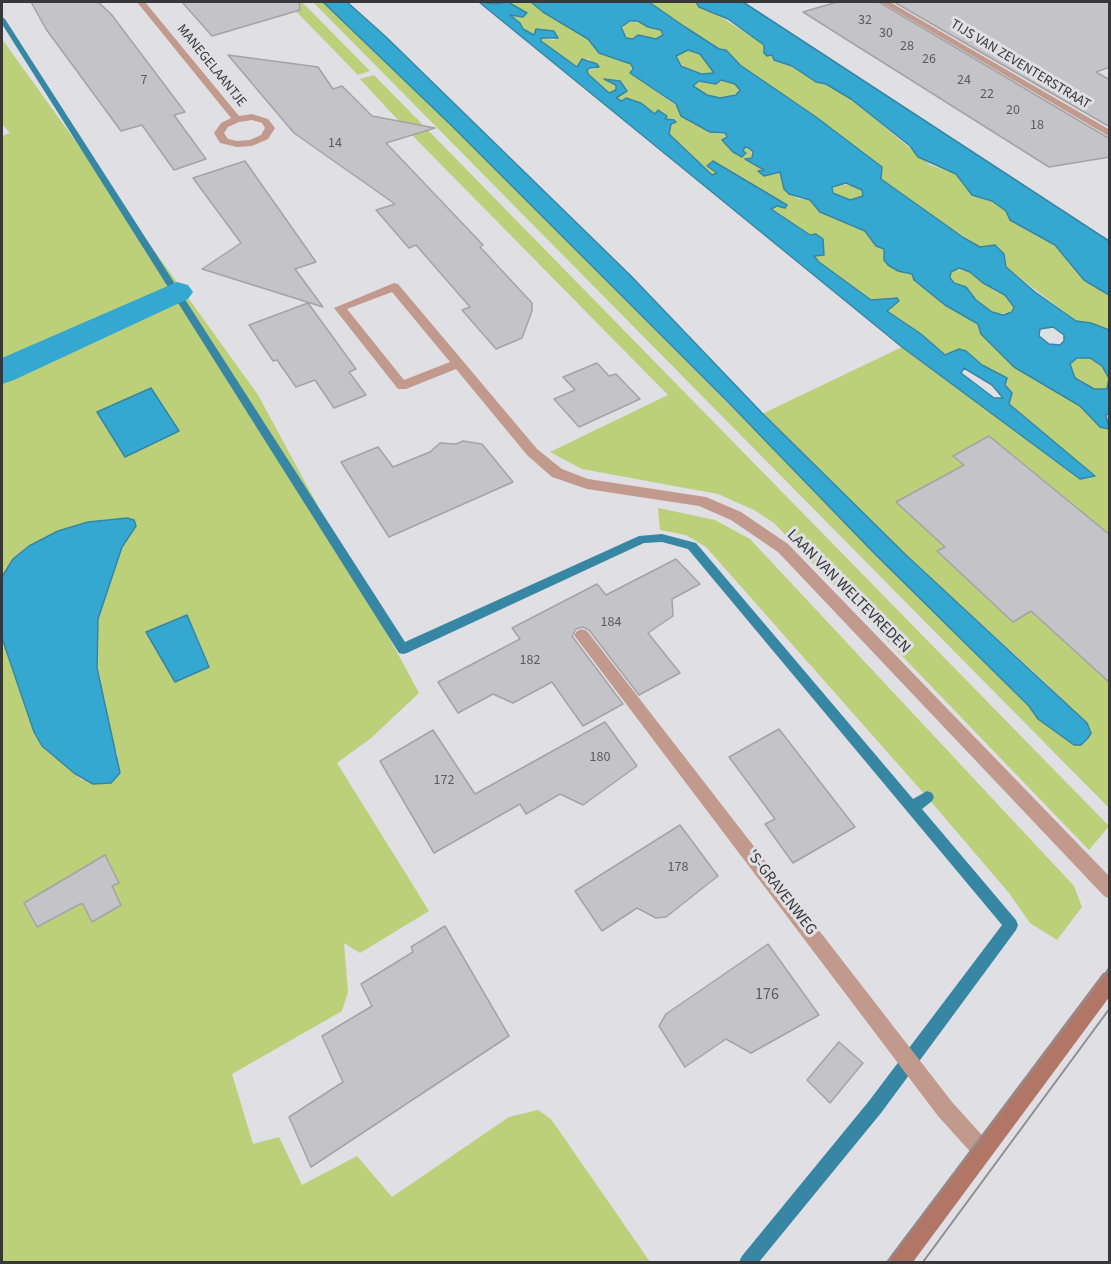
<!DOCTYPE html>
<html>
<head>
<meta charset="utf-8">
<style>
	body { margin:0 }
	#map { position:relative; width:1111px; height:1264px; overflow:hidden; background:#dfdfe4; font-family:"Source Sans 3",sans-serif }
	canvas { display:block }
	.frame { position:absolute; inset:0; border:3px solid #38383a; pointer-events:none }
</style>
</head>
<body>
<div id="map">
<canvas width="1111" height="1264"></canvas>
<div class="frame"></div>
</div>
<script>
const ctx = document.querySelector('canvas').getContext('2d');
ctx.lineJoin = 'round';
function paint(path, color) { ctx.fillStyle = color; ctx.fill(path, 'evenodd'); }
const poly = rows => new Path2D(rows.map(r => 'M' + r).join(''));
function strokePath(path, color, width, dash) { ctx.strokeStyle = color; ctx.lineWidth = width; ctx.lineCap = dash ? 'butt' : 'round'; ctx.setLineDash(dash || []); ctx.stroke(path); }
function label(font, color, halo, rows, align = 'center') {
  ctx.font = font + ' "Source Sans 3",sans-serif'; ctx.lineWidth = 6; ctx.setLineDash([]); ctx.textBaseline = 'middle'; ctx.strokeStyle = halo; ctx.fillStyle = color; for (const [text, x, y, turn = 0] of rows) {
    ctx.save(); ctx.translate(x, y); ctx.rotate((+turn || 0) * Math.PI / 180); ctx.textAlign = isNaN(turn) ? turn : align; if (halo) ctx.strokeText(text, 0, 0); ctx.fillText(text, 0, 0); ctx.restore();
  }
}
paint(poly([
	[287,2,302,2,370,71,358,75],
	[313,2,323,2,452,126,1029,706,1038,719,1051,726,1050,687,907,556,762,414,902,347,1080,479,1009,404,1012,394,1005,385,1006,378,982,365,966,351,959,349,945,355,921,334,887,311,895,297,871,300,819,262,813,256,810,235,771,209,787,205,717,172,712,175,669,134,671,124,676,121,668,121,657,110,655,114,641,103,627,98,623,101,616,97,622,84,611,83,616,85,617,90,608,93,588,74,587,70,595,69,589,59,581,60,580,65,577,67,541,41,541,38,554,40,558,37,554,31,535,35,526,31,510,15,521,17,528,13,508,2,531,2,543,12,588,39,599,53,631,64,631,73,714,133,726,135,722,140,745,153,743,151,745,146,749,148,753,156,746,159,774,174,780,172,786,192,799,199,810,200,820,212,865,231,876,246,884,249,906,274,913,274,945,305,979,325,1014,367,1080,406,1100,427,1109,429,1109,808],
	[649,2,697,2,765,45,764,53,772,55,774,60,792,66,816,82,826,84,851,99,930,165,956,174,972,195,992,201,1006,211,1016,224,1055,245,1084,280,1109,295,1109,330,1091,323,1076,321,1006,267,1001,250,995,245,980,247,964,238,881,179,848,144,816,117,740,65,726,50,720,49,685,27],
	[638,21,648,27,661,30,663,35,657,39,636,36,633,39,626,38,621,27,626,23],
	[2,39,258,395,419,693,371,738,337,763,429,911,360,953,344,943,348,992,342,1011,232,1074,253,1144,279,1137,302,1185,357,1156,392,1197,509,1117,538,1110,551,1119,650,1262,2,1262,2,638,34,732,42,746,82,780,118,756,112,742,97,668,98,619,122,547,136,526,107,519,58,531,29,546,13,559,2,577,2,136,10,133,2,124],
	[688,50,700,54,714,69,714,73,701,74,678,63,677,54],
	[374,75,1109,826,1089,850,774,523,754,510,718,494,582,469,550,452,668,395,409,132,360,79],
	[723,80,738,85,738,93,726,98,713,97,693,87,701,81,714,84],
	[837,184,857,186,862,190,863,196,850,200,839,197,831,189],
	[955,269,970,272,983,283,1005,295,1014,307,1012,312,997,314,980,304,970,292,951,280,951,272],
	[1077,358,1090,358,1102,366,1109,378,1107,389,1094,389,1075,378,1070,364],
	[658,508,715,520,750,539,1074,886,1082,907,1057,940,1030,923,1009,893,927,797,706,547,686,535,660,530]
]), '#bccf79');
const water = poly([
	[323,2,347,2,385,36,631,276,762,413,907,556,1087,723,1091,733,1088,738,1081,745,1074,745,1038,719,1029,706,875,554,729,403,452,126,323,2],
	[479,2,496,4,508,2,527,13,523,17,510,15,520,23,523,29,534,35,536,29,554,31,558,38,541,38,541,41,577,67,582,59,597,64,599,67,590,68,587,70,588,74,609,93,616,90,616,85,604,79,620,81,627,91,616,98,622,101,626,98,641,103,655,114,658,110,667,116,665,119,674,120,676,122,671,124,669,134,712,175,717,173,707,166,713,161,787,205,785,208,777,206,771,209,810,235,816,234,823,239,824,255,814,256,819,262,871,300,897,298,899,301,887,311,921,334,945,355,959,349,966,351,982,365,1007,378,1005,385,1012,393,1009,404,1095,476,1080,479,902,347,479,2],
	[964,368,992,385,1003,398,994,398,961,373,964,368],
	[531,2,649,2,685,27,719,49,726,50,740,65,816,117,882,167,881,179,964,238,980,247,995,245,1004,254,1006,267,1035,292,1076,321,1091,323,1109,330,1110,413,1106,415,1109,429,1100,427,1080,406,1014,367,981,334,978,324,945,305,914,280,912,274,898,271,888,265,884,260,884,249,876,246,865,231,820,212,810,200,789,194,784,189,780,172,764,176,758,171,764,170,745,159,752,158,753,152,749,148,745,147,743,151,746,153,742,157,733,152,722,140,727,137,725,133,710,132,681,116,676,104,630,73,633,69,631,64,599,53,588,39,543,12,531,2],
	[630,21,638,21,648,27,661,30,663,35,656,39,638,35,633,39,626,38,621,27,630,21],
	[688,50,700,54,714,73,701,74,681,66,676,56,688,50],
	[721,80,735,84,740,90,736,95,720,98,707,95,693,86,699,81,716,84,721,80],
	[846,183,862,190,863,196,850,200,833,193,832,187,846,183],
	[959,268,970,272,983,283,1005,295,1014,307,1012,312,1003,315,992,312,976,300,966,287,954,283,950,278,951,272,959,268],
	[1053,327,1064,335,1064,341,1060,345,1049,344,1039,336,1040,329,1053,327],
	[1077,358,1090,358,1102,366,1109,378,1107,389,1094,389,1075,378,1070,364,1077,358],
	[696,2,743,2,1109,241,1109,295,1084,280,1055,245,1010,220,1006,211,992,201,972,195,956,174,918,157,910,146,851,99,826,84,816,82,792,66,774,60,772,55,767,56,764,53,764,45,728,19,699,7,696,2],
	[151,388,179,431,125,457,97,412,151,388],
	[127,518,134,520,136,526,122,547,98,619,97,668,120,773,111,783,93,784,74,773,42,746,34,732,2,638,2,577,13,559,29,546,58,531,88,522,127,518],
	[187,615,209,667,175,682,146,632,187,615]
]);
paint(water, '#35a8d2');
strokePath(water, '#3686a4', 1.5);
paint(poly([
	[2,17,5,19,405,642,639,536,662,534,696,543,913,799,927,791,932,793,934,797,932,801,922,809,1016,920,1018,925,1016,930,881,1113,759,1262,739,1262,742,1256,869,1101,1002,925,688,549,662,542,644,543,407,653,403,654,399,653,2,24,2,17]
]), '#3686a4');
paint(poly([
	[177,282,188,285,193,292,188,299,14,380,2,384,2,358,177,282]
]), '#35a8d2');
const building = poly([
	[31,2,98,2,111,14,185,112,174,115,206,159,174,170,142,125,121,131,46,29,31,2],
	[182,2,299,2,300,10,212,36,182,2],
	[837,2,879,2,1110,139,1110,157,1049,167,803,12,837,2],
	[894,2,1110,2,1110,67,1096,72,1110,80,1110,127,894,2],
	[228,55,318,67,333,89,342,86,372,116,435,128,386,143,483,245,480,247,532,303,532,311,522,338,496,349,462,310,470,307,416,245,409,248,376,210,395,204,294,133,228,55],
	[245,161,316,262,295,269,323,307,202,269,241,243,193,178,245,161],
	[308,303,356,369,349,372,366,395,334,408,315,380,296,387,277,360,273,361,249,325,308,303],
	[597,363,609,376,616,374,640,399,579,427,554,399,575,390,563,377,597,363],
	[989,436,1110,535,1110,683,1031,611,1013,622,937,551,945,547,896,502,964,465,953,456,989,436],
	[463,441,482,444,513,482,389,537,341,462,378,447,393,467,430,452,440,443,456,444,463,441],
	[676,559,700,584,672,599,673,616,648,633,680,673,639,695,589,630,583,627,576,629,572,636,623,704,583,726,552,682,513,703,493,694,458,713,438,682,520,639,512,628,597,584,606,595,676,559],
	[605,722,637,766,583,805,560,794,526,814,520,804,434,853,380,761,433,730,475,794,605,722],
	[779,729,855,827,793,863,765,824,775,819,729,757,779,729],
	[680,825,718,876,666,917,656,918,637,908,602,931,575,891,680,825],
	[105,855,119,883,112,886,121,905,92,922,83,904,80,904,37,927,24,903,105,855],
	[445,926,509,1036,311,1167,289,1117,343,1082,322,1036,372,1006,361,984,413,952,411,947,445,926],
	[768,944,819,1015,751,1053,726,1039,685,1067,659,1026,666,1014,768,944],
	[839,1042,863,1063,830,1103,807,1080,839,1042]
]);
paint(building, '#c3c3c8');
strokePath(building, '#a3a3a8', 1.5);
paint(poly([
	[137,2,145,2,239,116,252,114,268,119,275,128,268,139,252,146,237,147,220,143,214,133,221,123,231,118,137,2],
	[252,120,262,123,265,128,261,135,250,140,237,141,228,139,224,133,228,127,239,122,252,120],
	[881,2,890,2,1110,130,1110,137,881,2],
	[394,283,398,284,537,449,562,469,588,479,706,497,741,512,788,544,1110,877,1110,899,1104,896,778,552,731,520,699,506,587,489,552,477,527,455,456,369,406,389,398,389,334,308,394,283],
	[392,292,450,362,404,380,347,309,392,292],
	[582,629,587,631,952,1102,989,1143,992,1150,989,1157,982,1160,975,1157,938,1116,577,639,574,635,577,631,582,629]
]), '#c2998d');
paint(poly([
	[1110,971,1110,996,913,1262,889,1262,892,1254,1103,973,1110,971]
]), '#b17665');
strokePath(poly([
	[887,1262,1110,967],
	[923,1262,1110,1008]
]), '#8e8e92', 2);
label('14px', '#5b5b5e', null, [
	["32",865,21],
	["30",886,34],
	["28",907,47],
	["26",929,60],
	["7",144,81],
	["24",964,81],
	["22",987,95],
	["20",1013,111],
	["18",1037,126],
	["14",335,144],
	["184",611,623],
	["182",530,661],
	["180",600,758],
	["172",444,781],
	["178",678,868]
]);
label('14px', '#38383a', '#dfdfe4', [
	["TIJS VAN ZEVENTERSTRAAT",1020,65,31],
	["MANEGELAANTJE",211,66,51]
]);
label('16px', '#38383a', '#dfdfe4', [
	["LAAN VAN WELTEVREDEN",848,592,45],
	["'S-GRAVENWEG",781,893,52]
]);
label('16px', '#5b5b5e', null, [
	["176",767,995]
]);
</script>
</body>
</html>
